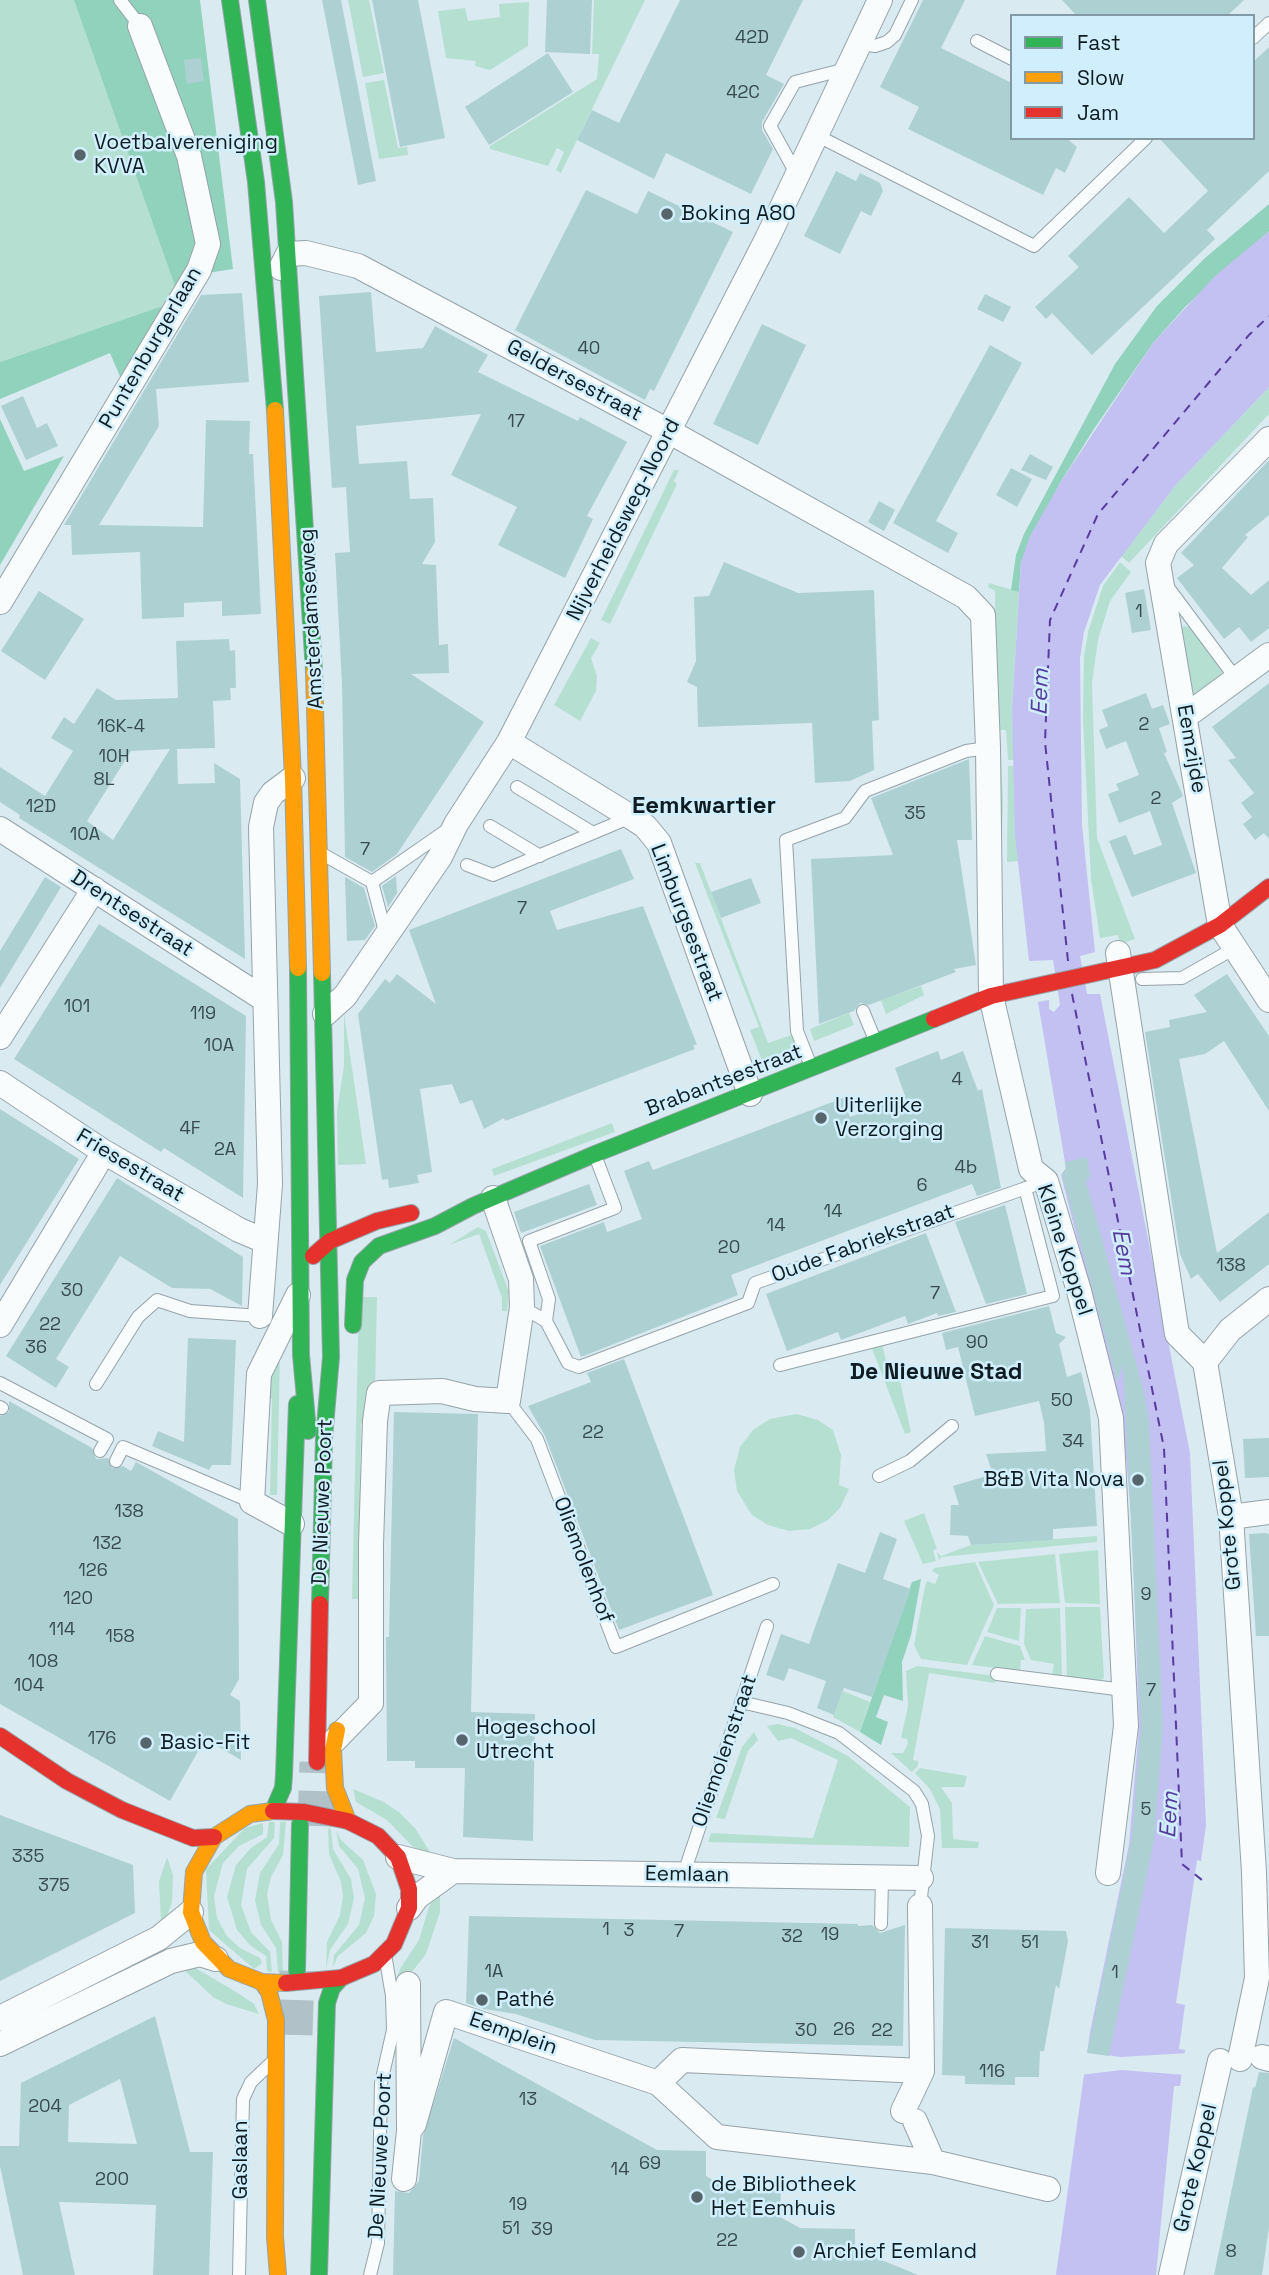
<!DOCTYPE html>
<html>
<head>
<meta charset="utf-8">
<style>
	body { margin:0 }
	#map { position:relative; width:1269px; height:2275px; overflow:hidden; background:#daeaf1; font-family:"Space Grotesk",sans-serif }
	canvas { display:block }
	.legend { position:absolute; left:1010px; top:14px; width:245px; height:126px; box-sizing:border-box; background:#d0eefb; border:2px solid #839aa5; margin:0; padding:9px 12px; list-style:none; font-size:21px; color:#0f1d23 }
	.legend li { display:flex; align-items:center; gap:14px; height:35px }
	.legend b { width:35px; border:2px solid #839aa5 }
</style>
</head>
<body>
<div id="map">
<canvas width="1269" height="2275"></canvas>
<ul class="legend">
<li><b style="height:9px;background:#30b455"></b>Fast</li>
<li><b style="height:9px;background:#ff9f0a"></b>Slow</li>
<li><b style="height:9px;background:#e5322d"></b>Jam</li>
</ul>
</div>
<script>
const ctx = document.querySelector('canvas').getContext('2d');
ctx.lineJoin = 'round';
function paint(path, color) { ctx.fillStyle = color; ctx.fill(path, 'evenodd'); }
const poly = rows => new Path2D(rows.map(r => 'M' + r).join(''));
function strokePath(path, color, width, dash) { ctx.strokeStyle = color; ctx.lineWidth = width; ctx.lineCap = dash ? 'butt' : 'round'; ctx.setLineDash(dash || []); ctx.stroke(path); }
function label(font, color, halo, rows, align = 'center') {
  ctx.font = font + ' "Space Grotesk",sans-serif'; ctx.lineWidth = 5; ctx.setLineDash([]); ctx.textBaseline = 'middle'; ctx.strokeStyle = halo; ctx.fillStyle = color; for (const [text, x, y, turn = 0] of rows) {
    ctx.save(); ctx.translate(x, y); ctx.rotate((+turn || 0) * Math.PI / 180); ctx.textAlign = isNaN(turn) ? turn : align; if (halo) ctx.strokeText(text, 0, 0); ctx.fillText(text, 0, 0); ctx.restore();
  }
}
paint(poly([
	[0,0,146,0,180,300,0,362],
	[348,0,369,0,384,73,363,77],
	[594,0,645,0,561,173,556,170,564,152,557,148,548,166,490,149,490,146,597,79,599,54,592,54],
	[529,2,528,46,490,70,475,66,476,61,446,58,438,11,465,8,468,21,500,17,499,4],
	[384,80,398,148,407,147,408,155,379,159,365,83],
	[1269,387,1269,414,1129,563,1121,556,1175,486],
	[674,470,679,470,674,481,677,484,610,624,601,620],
	[1120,562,1131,572,1110,601,1098,640,1092,683,1097,838,1135,939,1120,944,1118,935,1100,938,1091,879,1083,719,1084,656,1088,632,1103,586],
	[989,583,1019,592,1012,709,1014,760,1008,760,1006,730,1000,730,1003,804,1001,862,996,812,995,591,988,587],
	[1184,626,1190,627,1222,672,1218,681,1198,695,1192,693,1179,630],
	[591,638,600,643,591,658,597,676,596,691,580,721,554,705],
	[1008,766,1014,766,1018,861,1007,862],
	[695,863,700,863,768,1043,791,1035,796,1047,762,1061,750,1030,759,1027],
	[921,986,924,995,886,1014,881,1000],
	[344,1013,366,1164,338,1165,337,1111,344,1066],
	[849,1013,854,1025,814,1041,810,1029],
	[612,1123,615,1132,494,1176,492,1169],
	[478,1227,486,1231,509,1292,507,1311,502,1311,502,1298,479,1234,449,1245],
	[359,1297,377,1297,375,1389,361,1425,358,1587,365,1588,365,1599,352,1599],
	[882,1344,891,1382,900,1381,911,1432,905,1434,871,1346],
	[280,1351,277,1495,270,1495,272,1399,266,1399,265,1391],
	[797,1414,818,1420,833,1430,841,1455,839,1485,849,1489,840,1508,828,1520,810,1529,789,1531,768,1525,752,1515,737,1491,734,1470,740,1447,753,1430,770,1419],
	[924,1513,937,1549,933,1550,936,1561,923,1564,904,1521],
	[1097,1536,1097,1542,941,1557,939,1560,937,1552,941,1556,971,1545],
	[1098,1550,1100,1604,1065,1603,1059,1554],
	[1055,1554,1060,1603,998,1604,978,1562],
	[975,1562,994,1605,967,1665,921,1659,914,1645,925,1586,927,1581,935,1584,939,1575,932,1571,934,1568],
	[1065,1607,1100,1607,1104,1678,1099,1681,1067,1677],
	[997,1608,1021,1608,1019,1641,987,1632],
	[1060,1608,1062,1677,1052,1676,1054,1664,1031,1660,1024,1644,1026,1609],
	[985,1636,1020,1646,1025,1660,1021,1660,1020,1671,972,1665],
	[917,1666,996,1676,995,1683,929,1673,913,1760,918,1761,918,1766,912,1772,891,1753,903,1753,908,1744,907,1739,901,1738,908,1706,906,1671],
	[843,1691,870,1702,860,1732,833,1717],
	[778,1724,795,1728,848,1756,910,1807,909,1847,708,1842,711,1833,813,1838,838,1760,791,1738,778,1741,767,1726],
	[754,1732,758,1740,748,1751,725,1819,716,1818,742,1747],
	[920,1768,967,1776,964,1787,941,1787,952,1803,953,1839,979,1842,978,1848,942,1848,940,1809,930,1789,915,1773],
	[353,1789,384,1802,400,1813,415,1828,433,1857,418,1852,387,1820,356,1802],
	[269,1822,275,1822,274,1838,247,1869,241,1905,251,1932,270,1952,272,1972,267,1971,266,1956,251,1946,237,1930,227,1897,236,1865,251,1848,267,1837],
	[280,1822,286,1822,283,1855,271,1877,267,1894,271,1920,282,1942,283,1972,278,1972,276,1948,261,1925,255,1900,260,1873,279,1844],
	[263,1823,263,1834,239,1846,223,1863,214,1896,217,1918,227,1936,240,1948,260,1958,262,1963,254,1969,209,1930,206,1869,245,1828],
	[328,1828,331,1829,333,1849,351,1879,354,1898,348,1924,330,1950,326,1969,327,1942,340,1915,343,1896,341,1882,329,1854],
	[336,1830,341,1840,363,1860,376,1894,374,1916,366,1933,338,1956,333,1967,334,1955,359,1925,365,1898,358,1869,339,1846],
	[167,1857,173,1875,172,1902,167,1917,161,1922,159,1882],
	[438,1892,440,1893,440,1912,426,1954,408,1977,395,1985,400,1969,419,1940,429,1907],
	[181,1967,194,1967,241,1995,254,2004,259,2014,226,2004,213,1997]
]), '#b5e0d1');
paint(poly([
	[74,0,113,0,139,36,185,160,199,236,197,250,180,300,122,381,110,353,0,399,0,362,180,300],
	[126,0,200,0,233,269,201,274,206,242],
	[1269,204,1269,231,1186,306,1153,343,1094,429,1060,483,1021,562,1019,592,1011,590,1016,555,1024,534,1115,364,1157,306,1205,258],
	[0,419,24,471,64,456,0,565],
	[921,1579,911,1635,902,1662,903,1701,884,1695,876,1717,888,1722,881,1745,860,1732,912,1582]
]), '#90d2bb');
paint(poly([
	[1269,231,1269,387,1175,486,1100,585,1084,632,1080,658,1082,825,1095,952,1080,956,1087,994,1100,994,1190,1453,1206,1825,1201,1861,1197,1860,1176,2003,1185,2005,1179,2049,1185,2050,1180,2086,1174,2086,1156,2275,1056,2275,1090,2032,1129,1845,1139,1727,1132,1523,1122,1415,1061,1175,1066,1168,1038,1002,1049,1000,1049,1009,1054,1012,1060,1005,1053,960,1029,961,1015,835,1012,709,1021,562,1030,536,1060,483,1153,343,1215,276]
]), '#c3c0f2');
paint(poly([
	[1083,2052,1121,2057,1188,2053,1185,2075,1122,2070,1080,2075]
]), '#daeaf1');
strokePath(poly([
	[1068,961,1045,742,1050,620,1098,514,1249,335,1269,316],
	[1072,994,1164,1448,1182,1864,1202,1880]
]), '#573c9e', 2, [9, 7]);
paint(poly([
	[322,0,341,0,376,181,358,185],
	[372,0,418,0,445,138,400,147],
	[547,0,592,0,590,54,545,52],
	[680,0,803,0,766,75,784,84,762,122,762,130,773,149,751,194,666,153,654,179,577,140,592,110,619,123],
	[923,0,965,0,941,48,1012,83,1012,138,1066,138,1077,147,1065,173,1056,168,1043,195,908,129,919,107,880,87],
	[1062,0,1244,0,1227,16,1077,16],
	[1269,47,1269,171,1207,230,1215,239,1092,355,1052,313,1046,319,1035,307,1079,267,1068,256,1129,197,1164,233,1208,191,1159,138,1253,138,1253,62],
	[548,53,573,92,489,145,465,107],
	[201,58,204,81,187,84,184,60],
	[836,171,856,181,860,173,880,183,883,191,871,216,861,211,840,254,804,236],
	[586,190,637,214,648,191,733,232,654,391,650,389,645,400,515,330],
	[371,292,376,352,423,348,435,326,488,355,478,372,578,421,580,417,627,442,587,516,593,519,565,578,498,545,517,507,451,475,481,414,356,426,359,464,407,461,410,499,433,498,435,542,422,564,436,565,439,645,448,644,449,673,411,674,484,722,397,854,372,872,345,857,342,684,335,553,350,552,346,487,332,488,319,296],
	[242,293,249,382,156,389,159,426,99,525,203,527,206,420,250,421,249,454,253,454,261,614,222,616,222,601,184,603,184,617,142,619,140,552,72,555,71,525,64,525,201,295],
	[985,294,1011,307,1003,322,977,309],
	[762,324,806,345,758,445,713,424],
	[990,345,1022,363,936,521,958,533,948,553,893,523],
	[23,396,37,428,47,423,58,446,26,460,1,406],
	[1030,454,1053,467,1046,480,1021,470],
	[1269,460,1269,515,1245,535,1248,537,1222,568,1251,595,1269,580,1269,628,1251,642,1239,627,1224,639,1177,578,1194,565,1181,553],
	[1011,468,1032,479,1017,507,996,495],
	[879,501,895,510,884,531,868,522],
	[724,562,798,593,874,590,879,720,872,721,874,770,850,781,815,783,812,723,698,727,697,687,687,682,696,661,694,597,709,596],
	[1144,589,1151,630,1132,633,1125,593],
	[39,591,84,619,45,680,1,651],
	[229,639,230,651,235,650,236,688,230,688,231,700,213,701,215,748,177,749,178,784,215,783,214,763,240,779,245,959,19,818,20,815,0,802,0,767,45,796,73,751,51,738,64,717,74,724,97,688,116,700,178,698,176,641],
	[170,749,113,840,87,821,131,751],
	[1269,683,1269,839,1264,833,1255,840,1243,824,1252,817,1241,803,1254,793,1228,760,1236,758,1212,727],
	[1146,693,1152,709,1163,705,1170,724,1159,728,1167,752,1164,753,1183,796,1172,803,1196,873,1132,897,1109,841,1126,835,1134,855,1162,845,1150,811,1119,823,1108,794,1119,790,1116,784,1139,775,1126,741,1106,749,1099,730,1108,726,1102,710],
	[969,759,972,840,957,840,976,965,954,969,956,972,869,1005,860,1003,854,1011,819,1024,811,859,893,855,871,798],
	[621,849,634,879,550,911,557,930,643,906,697,1045,693,1045,695,1049,505,1121,504,1118,484,1129,472,1100,460,1104,452,1084,420,1089,432,1172,417,1175,419,1183,389,1188,388,1179,382,1180,358,1014,385,979,390,983,397,974,436,1004,409,930],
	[396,876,397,893,388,907,382,886],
	[45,877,61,887,0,988,0,951],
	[345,877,364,888,375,926,365,940,347,941],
	[751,878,761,903,721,918,711,892],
	[99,924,246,1016,243,1198,164,1148,161,1152,14,1059],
	[1227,974,1269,1036,1269,1111,1224,1041,1205,1054,1179,1059,1217,1253,1269,1212,1269,1264,1220,1302,1198,1274,1191,1279,1180,1254,1145,1032,1170,1027,1169,1020,1207,1012,1194,995],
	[938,1051,941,1060,963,1051,978,1091,982,1089,1001,1188,977,1196,972,1184,731,1275,738,1295,581,1357,540,1246,604,1222,607,1232,642,1219,624,1171,649,1161,653,1170,843,1098,850,1117,905,1096,895,1068],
	[0,1109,79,1159,0,1285],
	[1087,1157,1090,1176,1086,1181,1144,1392,1149,1421,1163,1727,1154,1840,1109,2056,1087,2053,1132,1837,1141,1726,1123,1365,1117,1381,1062,1174,1066,1169,1065,1162],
	[117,1178,243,1257,242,1306,210,1289,172,1288,120,1256,56,1359,69,1367,56,1388,6,1356],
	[589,1184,597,1205,521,1233,514,1212],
	[1005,1205,1027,1294,986,1304,955,1222],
	[926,1233,956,1312,938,1316,937,1313,908,1324,905,1316,841,1340,838,1332,787,1351,766,1294],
	[1049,1306,1056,1333,1066,1337,1059,1344,1067,1377,1081,1372,1090,1410,1097,1526,1053,1529,1053,1540,971,1545,968,1536,950,1535,951,1505,959,1505,953,1486,993,1474,986,1454,1046,1451,1044,1423,1039,1401,975,1416,958,1347,946,1350,942,1333],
	[188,1338,236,1340,231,1465,212,1465,209,1470,152,1446,158,1431,184,1442],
	[624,1359,713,1595,619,1630,545,1436,528,1406,591,1382,587,1373],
	[9,1401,92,1448,96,1459,108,1458,112,1468,123,1466,131,1471,136,1462,238,1519,239,1679,230,1695,240,1701,241,1760,205,1739,170,1801,0,1704,0,1416,9,1412],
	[394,1412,478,1414,471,1712,535,1714,533,1841,463,1837,465,1768,415,1768,415,1761,387,1761,386,1637,389,1637],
	[1269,1438,1269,1477,1245,1478,1243,1439],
	[880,1532,897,1539,883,1579,911,1589,872,1697,844,1688,834,1715,817,1708,826,1681,789,1668,784,1681,766,1675,781,1634,809,1644,838,1563,865,1573],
	[1265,1533,1269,1534,1269,1636,1256,1636,1249,1534],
	[0,1815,133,1865,135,1913,0,1981],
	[469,1916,858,1924,858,1926,872,1925,880,1933,905,1925,903,2046,595,2040,516,2014,484,2009,466,2003],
	[945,1928,1066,1931,1068,1941,1059,1989,1056,1985,1044,2051,1040,2051,1039,2077,1015,2077,1015,2085,965,2084,965,2076,942,2075],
	[155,2016,190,2152,213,2152,209,2275,153,2275,156,2205,59,2202,75,2275,23,2275,0,2166,0,2146,19,2146,21,2083],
	[120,2079,137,2144,68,2142,69,2105],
	[454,2038,657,2150,706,2151,706,2176,729,2189,781,2190,780,2217,800,2228,855,2229,855,2249,918,2275,393,2275,395,2191,409,2193,419,2181,423,2136],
	[1259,2072,1269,2073,1269,2227,1262,2275,1214,2275,1253,2087,1255,2088]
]), '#add1d3');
strokePath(poly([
	[315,1826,317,1762],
	[295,2035,297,1971]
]), '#b1c1c8', 35, [35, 18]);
const lane = poly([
	[120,0,140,26],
	[1253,38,1269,23],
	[977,41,1012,59],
	[859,43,875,46,887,42,895,35,912,0],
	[816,135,1034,246,1146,138],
	[797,175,770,126,795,82,846,69],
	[1167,586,1237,680],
	[517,787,593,833],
	[490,826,540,856],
	[324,855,372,882,386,935],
	[467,865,493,875,631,817],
	[372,882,447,830],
	[1142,979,1182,978,1235,948],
	[863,1011,875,1040],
	[812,1069,797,1031,786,840,845,818,865,791,966,751,988,748],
	[522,1307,546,1321,568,1363,579,1367,748,1303,755,1283,1046,1181],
	[546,1321,549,1299,529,1241,615,1208,596,1158],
	[780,1365,1053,1296,1025,1188],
	[0,1383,107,1439,100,1451],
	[96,1384,138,1317,157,1300,190,1311,260,1316],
	[508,1401,537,1439,616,1647,773,1584],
	[0,1407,2,1408],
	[116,1461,123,1447,252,1502],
	[879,1476,910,1461,952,1426],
	[997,1674,1124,1690],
	[741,1702,788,1713,839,1733,914,1791,922,1804,928,1836,920,1906],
	[683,1876,767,1626],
	[881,1924,882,1879],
	[239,2275,243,2099,251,2082,271,2063],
	[370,2275,378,2243,381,2083,393,2030,392,1996,386,1960]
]);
const street = poly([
	[281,268,288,254,306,253,358,266,670,432,966,597,983,615,988,748,991,996,1031,1169,1046,1181,1079,1291,1111,1418,1126,1726,1108,1873],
	[1269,439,1166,544,1158,563,1220,925,1269,1000],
	[0,602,199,270,208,244,189,156,140,26],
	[1186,716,1269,655],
	[509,742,631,817,645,826,659,843,750,1094],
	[0,829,264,999],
	[1118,953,1177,1334,1205,1362,1231,1517,1254,1872,1257,1978,1240,2059],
	[325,1014,345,996,440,857,456,824,509,742,767,239,880,0],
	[0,1037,94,889],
	[0,1083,104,1152,239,1230,265,1241],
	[260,1316,270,1184,261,827,266,803,273,793,293,778],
	[0,1325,104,1152],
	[1205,1362,1230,1330,1269,1299],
	[1231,1517,1269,1512],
	[292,1524,252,1502,259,1374,298,1295],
	[335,1740,371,1703,371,1544,375,1421,379,1393,442,1391,475,1399,508,1401,522,1307,521,1279,493,1198],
	[398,1857,453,1871,921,1878],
	[409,1908,417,1897,453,1871],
	[408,1984,409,2131,414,2124,446,2012,658,2083,717,2137,933,2162,1048,2189],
	[0,2018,159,1938,191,1912],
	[0,2044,171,1961,200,1954,216,1959],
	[1262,2057,1269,2059],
	[658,2083,682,2060,922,2071],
	[903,2111,922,2071,920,1906],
	[915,2121,933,2162],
	[404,2179,409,2131],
	[1171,2275,1220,2061]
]);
const fast = poly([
	[230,0,256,182,275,410],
	[257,0,284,202,314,671],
	[298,968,301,1355,308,1431],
	[353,1325,355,1280,362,1262,379,1246,435,1226,473,1206,595,1154,934,1019],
	[320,1604,324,1438,331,1357,322,973],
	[273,1811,283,1788,284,1775,297,1404],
	[297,1971,300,1824],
	[319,2275,327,2003,332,1988,341,1978]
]);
const slow = poly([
	[275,410,293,778,298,968],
	[314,671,322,973],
	[337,1730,333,1750,335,1788,348,1821],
	[273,1811,250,1814,214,1837,194,1872,191,1912,203,1942,229,1969,262,1982,286,1983],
	[262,1982,269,1992,276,2020,275,2237,278,2275]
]);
const jam = poly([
	[934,1019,991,996,1155,960,1220,925,1269,887],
	[313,1256,330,1241,377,1221,411,1213],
	[0,1736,67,1781,122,1810,193,1838,214,1837],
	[317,1762,320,1604],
	[273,1811,304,1812,348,1821,378,1836,398,1857,409,1889,409,1908,394,1944,374,1964,341,1978,286,1983]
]);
strokePath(lane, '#95a3a9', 14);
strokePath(street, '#95a3a9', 26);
strokePath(fast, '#95a3a9', 18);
strokePath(slow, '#95a3a9', 18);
strokePath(jam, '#95a3a9', 18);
strokePath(lane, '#f9fcfd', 12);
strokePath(street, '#f9fcfd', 24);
strokePath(fast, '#30b455', 16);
strokePath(slow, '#ff9f0a', 16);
strokePath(jam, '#e5322d', 16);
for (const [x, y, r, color] of [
	[80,155,7,"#56656b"],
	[667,214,7,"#56656b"],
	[821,1118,7,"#56656b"],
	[1138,1480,7,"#56656b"],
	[462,1740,7,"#56656b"],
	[146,1743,7,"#56656b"],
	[482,2000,7,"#56656b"],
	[697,2197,7,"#56656b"],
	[799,2252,7,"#56656b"]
]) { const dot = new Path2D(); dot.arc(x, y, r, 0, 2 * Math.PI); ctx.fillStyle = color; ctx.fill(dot); strokePath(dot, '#d0eefb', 2.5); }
label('18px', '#364a4f', null, [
	["42D",752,38],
	["42C",743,93],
	["40",589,349],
	["17",516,422],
	["1",1139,612],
	["2",1144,725],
	["16K-4",121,727],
	["10H",114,757],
	["8L",104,780],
	["2",1156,799],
	["12D",41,807],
	["35",915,814],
	["10A",85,835],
	["7",365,850],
	["7",522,909],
	["101",77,1007],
	["119",203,1014],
	["10A",219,1046],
	["4",957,1080],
	["4F",190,1129],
	["2A",225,1150],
	["4b",966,1168],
	["6",922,1186],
	["14",833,1212],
	["14",776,1226],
	["20",729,1248],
	["138",1231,1266],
	["30",72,1291],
	["7",935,1294],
	["22",50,1325],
	["90",977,1343],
	["36",36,1348],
	["50",1062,1401],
	["22",593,1433],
	["34",1073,1442],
	["138",129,1512],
	["132",107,1544],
	["126",93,1571],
	["9",1146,1595],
	["120",78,1599],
	["114",62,1630],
	["158",120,1637],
	["108",43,1662],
	["104",29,1686],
	["7",1151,1691],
	["176",102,1739],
	["5",1146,1810],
	["335",28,1857],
	["375",54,1886],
	["1",606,1930],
	["3",629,1931],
	["7",679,1932],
	["19",830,1935],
	["32",792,1937],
	["31",980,1943],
	["51",1030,1943],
	["1A",494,1972],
	["1",1115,1973],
	["26",844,2030],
	["30",806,2031],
	["22",882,2031],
	["116",992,2072],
	["13",528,2100],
	["204",45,2107],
	["69",650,2164],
	["14",620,2170],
	["200",112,2180],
	["19",518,2205],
	["51",511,2229],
	["39",542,2230],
	["22",727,2241],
	["8",1231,2252]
]);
label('21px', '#0f1d23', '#d0eefb', [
	["Voetbalvereniging",94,143],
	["KVVA",94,167],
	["Boking A80",681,214],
	["Uiterlijke",835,1106],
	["Verzorging",835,1130],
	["B&B Vita Nova",1124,1480,"right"],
	["Hogeschool",476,1728],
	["Utrecht",476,1752],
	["Basic-Fit",160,1743],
	["Pathé",496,2000],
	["de Bibliotheek",711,2185],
	["Het Eemhuis",711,2209],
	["Archief Eemland",813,2252]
], 'left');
label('21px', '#0f1d23', '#d0eefb', [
	["Puntenburgerlaan",151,348,-60],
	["Geldersestraat",574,381,28],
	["Nijverheidsweg-Noord",624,520,-63],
	["Amsterdamseweg",312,619,-93],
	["Eemzijde",1191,749,80],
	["Drentsestraat",132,914,33],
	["Limburgsestraat",686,923,69],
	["Brabantsestraat",724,1081,-21],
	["Friesestraat",130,1166,31],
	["Oude Fabriekstraat",863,1244,-20],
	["Kleine Koppel",1064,1250,72],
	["De Nieuwe Poort",323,1502,-88],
	["Grote Koppel",1228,1525,-96],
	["Oliemolenhof",583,1560,69],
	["Oliemolenstraat",725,1751,-71],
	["Eemlaan",687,1875,1],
	["Eemplein",513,2034,19],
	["De Nieuwe Poort",381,2156,-87],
	["Gaslaan",241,2160,-90],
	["Grote Koppel",1196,2168,-77]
]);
label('italic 23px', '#573c9e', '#d0eefb', [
	["Eem",1041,692,-88],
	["Eem",1123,1252,79],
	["Eem",1170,1815,-87]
]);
label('bold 23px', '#0f1d23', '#d0eefb', [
	["De Nieuwe Stad",936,1373]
]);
label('bold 24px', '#0f1d23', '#d0eefb', [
	["Eemkwartier",704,806]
]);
</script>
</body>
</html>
